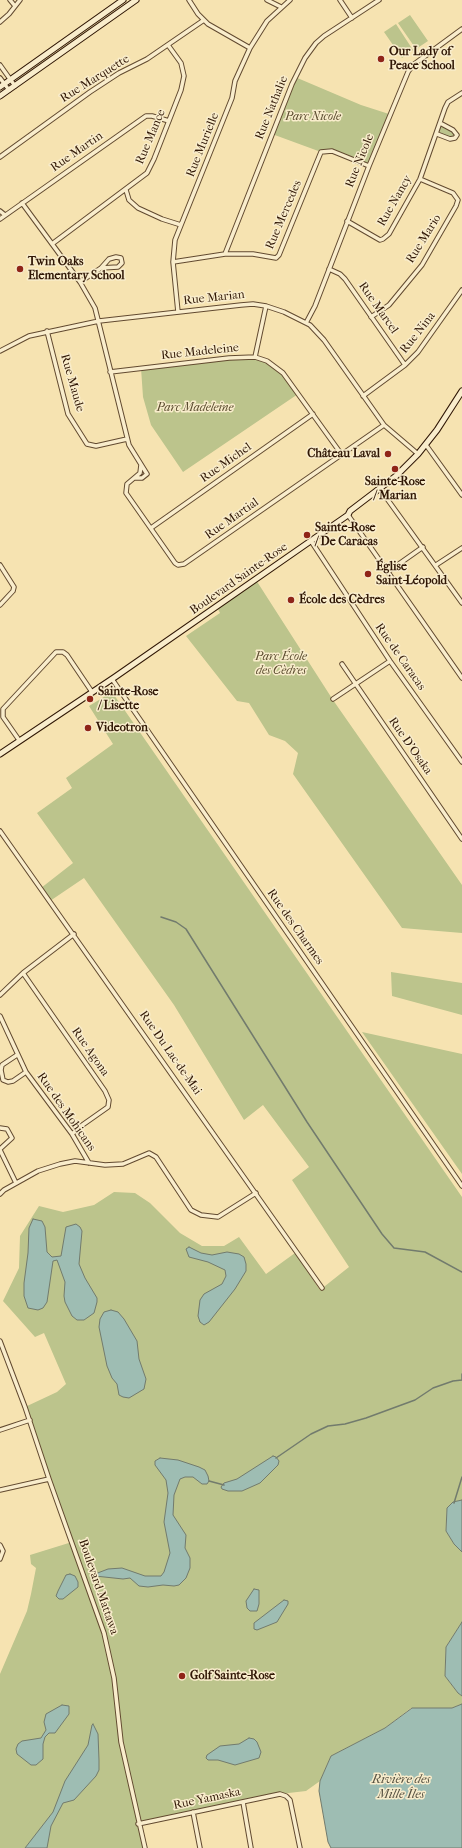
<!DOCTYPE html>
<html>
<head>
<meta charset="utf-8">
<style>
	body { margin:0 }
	canvas { display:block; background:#f6e3b1 }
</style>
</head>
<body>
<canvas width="462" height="1848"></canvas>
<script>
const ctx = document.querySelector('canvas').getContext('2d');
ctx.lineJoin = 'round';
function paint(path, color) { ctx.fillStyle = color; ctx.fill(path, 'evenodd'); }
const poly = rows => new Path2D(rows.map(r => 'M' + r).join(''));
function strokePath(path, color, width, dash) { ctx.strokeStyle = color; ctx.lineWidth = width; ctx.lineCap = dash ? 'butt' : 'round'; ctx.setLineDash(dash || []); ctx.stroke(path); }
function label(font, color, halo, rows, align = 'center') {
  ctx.font = font + ' "IM FELL French Canon",serif'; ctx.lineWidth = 3; ctx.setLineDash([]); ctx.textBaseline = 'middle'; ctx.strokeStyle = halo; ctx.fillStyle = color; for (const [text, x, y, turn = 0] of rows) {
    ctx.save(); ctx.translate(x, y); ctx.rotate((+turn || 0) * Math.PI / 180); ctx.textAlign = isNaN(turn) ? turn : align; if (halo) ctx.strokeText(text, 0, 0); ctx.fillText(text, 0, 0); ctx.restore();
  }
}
paint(poly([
	[410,15,428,41,416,49,398,23],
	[396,24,413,50,402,58,384,32],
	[295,77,361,105,389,114,369,166,332,151,321,152,272,134],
	[440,123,457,135,455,138,450,139,437,134],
	[255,357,267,361,284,374,298,394,183,472,151,425,143,397,141,368,229,358],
	[256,580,333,700,462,885,462,933,402,928,293,774,298,753,285,741,269,735,249,703,237,701,186,636,220,613,217,607],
	[112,692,462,1197,462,1500,453,1502,447,1508,446,1531,454,1544,462,1552,462,1622,446,1647,445,1676,458,1693,462,1696,462,1704,452,1708,411,1708,385,1728,331,1756,320,1781,306,1791,280,1794,138,1824,145,1848,0,1848,0,1674,27,1611,31,1594,36,1568,31,1564,30,1555,72,1542,25,1407,57,1392,66,1384,44,1333,35,1337,3,1301,19,1268,20,1236,39,1206,63,1212,94,1205,114,1192,135,1193,150,1203,180,1233,202,1246,224,1246,239,1237,266,1274,295,1253,320,1290,349,1267,292,1180,309,1167,263,1105,244,1120,174,1005,84,878,50,901,41,888,73,863,37,813,72,788,66,778,113,744,89,706],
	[391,972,462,983,462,1015,392,996],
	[362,1032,462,1054,462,1174]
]), '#bcc48c');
const water = poly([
	[33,1219,42,1221,45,1227,47,1252,52,1257,61,1256,66,1227,76,1224,80,1227,82,1231,79,1264,85,1278,97,1298,97,1302,94,1313,84,1320,77,1320,72,1316,65,1302,64,1296,65,1282,57,1260,53,1261,47,1302,43,1308,38,1310,28,1308,24,1296,24,1283,28,1253,29,1228,33,1219],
	[189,1247,201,1253,212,1255,227,1252,239,1254,244,1257,246,1264,246,1271,235,1289,209,1322,204,1325,200,1322,198,1316,200,1300,204,1294,222,1284,226,1276,225,1270,208,1262,189,1257,186,1249,189,1247],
	[111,1310,118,1312,124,1319,137,1341,139,1359,146,1379,144,1389,129,1398,123,1397,119,1395,117,1384,112,1378,107,1366,99,1327,100,1319,104,1312,111,1310],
	[273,1456,276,1457,279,1461,278,1465,260,1483,242,1491,228,1491,222,1489,221,1487,224,1483,237,1479,273,1456],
	[160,1458,178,1460,199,1467,205,1470,208,1476,209,1481,207,1484,202,1484,193,1477,185,1477,180,1479,174,1495,173,1515,186,1535,185,1548,190,1558,190,1568,186,1578,179,1585,174,1586,163,1585,148,1587,139,1586,130,1578,123,1579,95,1576,95,1574,108,1569,122,1568,145,1576,161,1576,164,1572,170,1553,164,1522,168,1493,166,1480,155,1465,155,1461,160,1458],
	[462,1500,462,1552,454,1544,446,1531,447,1508,453,1502,462,1500],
	[70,1574,75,1576,78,1582,78,1587,63,1599,59,1599,56,1596,58,1591,66,1575,70,1574],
	[254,1589,259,1590,259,1604,257,1611,250,1611,247,1608,246,1601,254,1589],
	[284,1600,288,1601,288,1604,277,1622,257,1630,254,1629,254,1623,284,1600],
	[462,1622,462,1696,458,1693,445,1676,446,1647,462,1622],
	[462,1704,462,1848,331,1848,328,1842,319,1791,320,1781,331,1756,385,1728,412,1708,452,1708,462,1704],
	[62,1705,69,1706,69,1714,55,1733,49,1733,45,1737,43,1744,43,1759,36,1765,31,1765,17,1754,16,1749,18,1744,22,1741,41,1738,46,1730,44,1722,46,1714,62,1705],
	[93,1724,98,1734,99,1760,99,1770,96,1776,74,1800,63,1803,51,1826,47,1848,25,1848,53,1812,65,1781,88,1745,92,1725,93,1724],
	[249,1738,254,1739,257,1742,261,1752,259,1758,235,1765,218,1760,208,1760,206,1758,207,1755,220,1746,239,1744,249,1738]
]);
paint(water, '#9ebdb3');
strokePath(water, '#727b6d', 1);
strokePath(poly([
	[161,917,176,922,186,929,307,1122,382,1234,394,1248,425,1252,462,1272],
	[462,1374,462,1379],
	[276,1458,311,1434,328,1426,345,1424,366,1418,415,1400,433,1388,453,1381,462,1380],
	[209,1481,224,1485],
	[454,1503,462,1477]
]), '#727b6d', 1.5);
const street = poly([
	[10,0,15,6],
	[189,0,198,14,208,24,250,48],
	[267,0,281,7],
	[340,0,352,18],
	[0,22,9,14,20,0],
	[0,65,15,86],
	[0,78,9,90],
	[437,134,450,139,455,138,457,135,453,130,440,123],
	[0,157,90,92,119,73,147,59,204,20],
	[126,190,129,200,138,208,162,219,181,225],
	[22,203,80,282,95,308,129,445,147,474,142,478,135,478],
	[0,211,5,215],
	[0,219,146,116,152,116,169,121],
	[347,221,380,240,383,239,389,234,420,179,445,108,448,102,462,93],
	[52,244,147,173,154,159,181,90,184,76,181,63,168,45],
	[225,254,292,84,305,58,316,43,324,36,379,0],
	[173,262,225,254,253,254,276,258,279,255,321,152,332,151,369,166],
	[329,269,340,274,345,279,405,365],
	[80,282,101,268,109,259,116,257,121,258,122,263,118,267,101,268],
	[178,312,173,262,175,240,232,98,235,81,250,48,267,21,290,0],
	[371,317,389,305,422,265,456,206,458,200,453,193,420,179],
	[306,323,315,306,369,166,408,72,413,65,462,29],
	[47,331,68,414,87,444,96,446,127,439],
	[0,351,29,336,99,321,241,305,253,304,266,306,284,312,310,325,324,340,384,425,418,454],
	[255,357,266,306],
	[110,372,229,358,255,357,267,361,283,373,342,455],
	[363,396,405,365,418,352,462,290],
	[426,445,462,495],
	[141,465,140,473,127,484,126,493,175,563,178,565,184,564,384,425],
	[380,489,462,603],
	[348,515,462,678],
	[151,528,313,414],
	[311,541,390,661,462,762],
	[0,565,14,587,13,591,0,605],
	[436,565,462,548],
	[389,571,423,547],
	[342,664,462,839],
	[112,679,462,1186],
	[333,699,390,661],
	[19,740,3,717,3,709,56,652,63,652,67,655,92,692],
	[0,831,322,1288],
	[23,973,105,1091,109,1100,108,1107,81,1126,72,1134],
	[0,995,23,973,74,934],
	[0,1016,26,1072,72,1134,89,1163],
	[17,1055,2,1065,1,1070,3,1080,8,1082,13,1081,26,1072],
	[0,1128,7,1129,12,1138,0,1149],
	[0,1150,16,1183],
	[0,1194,4,1190,38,1171,60,1164,75,1161,105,1165,123,1164,149,1153,156,1157,191,1210,201,1215,218,1217,256,1193],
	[0,1341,25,1407,49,1479,104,1633,114,1678,121,1742,145,1848],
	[0,1430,30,1420],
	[0,1490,49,1479],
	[0,1545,3,1551,0,1559],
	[243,1802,251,1848],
	[193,1812,200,1848],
	[138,1824,280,1794,286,1796,290,1800,300,1848]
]);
const secondary = poly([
	[0,87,123,0],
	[0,96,136,0],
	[0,754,115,677,348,515,350,511,396,476,418,454,437,430,462,391]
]);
strokePath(street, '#624a30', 5.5);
strokePath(secondary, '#301705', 7);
strokePath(street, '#f9edcc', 3.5);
strokePath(secondary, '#f9edcc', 5);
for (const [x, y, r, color] of [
	[381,59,4,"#8f2418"],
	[20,269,4,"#8f2418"],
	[388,454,4,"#8f2418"],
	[395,469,4,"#8f2418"],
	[307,535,4,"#8f2418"],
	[368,574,4,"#8f2418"],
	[291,600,4,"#8f2418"],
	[90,699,4,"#8f2418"],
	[88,728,4,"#8f2418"],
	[182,1676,4,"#8f2418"]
]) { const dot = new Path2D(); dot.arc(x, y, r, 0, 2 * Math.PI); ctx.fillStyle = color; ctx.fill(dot); strokePath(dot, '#f9edcc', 1.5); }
label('bold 12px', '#301705', '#f9edcc', [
	["Our Lady of",389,52],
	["Peace School",389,66],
	["Twin Oaks",28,262],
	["Elementary School",28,276],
	["Château Laval",380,454,"right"],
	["Sainte-Rose",395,482,"center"],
	["/ Marian",395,496,"center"],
	["Sainte-Rose",315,528],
	["/ De Caracas",315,542],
	["Église",376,567],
	["Saint-Léopold",376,581],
	["École des Cèdres",299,600],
	["Sainte-Rose",98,692],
	["/ Lisette",98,706],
	["Videotron",96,728],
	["Golf Sainte-Rose",190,1676]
], 'left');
label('12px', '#301705', '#f9edcc', [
	["Rue Marquette",95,79,-32],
	["Rue Nathalie",272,108,-68],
	["Rue Mance",151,137,-67],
	["Rue Murielle",203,145,-68],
	["Rue Martin",77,152,-35],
	["Rue Nicole",360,161,-68],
	["Rue Nancy",395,201,-60],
	["Rue Mercedes",284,215,-67],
	["Rue Mario",424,239,-58],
	["Rue Marian",214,298,-6],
	["Rue Marcel",378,308,55],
	["Rue Nina",418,333,-52],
	["Rue Madeleine",200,352,-6],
	["Rue Maude",72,383,74],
	["Rue Michel",226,463,-35],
	["Rue Martial",232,519,-35],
	["Boulevard Sainte-Rose",239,579,-35],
	["Rue de Caracas",400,657,55],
	["Rue D'Osaka",410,746,55],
	["Rue des Charmes",295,927,55],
	["Rue Agona",90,1052,55],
	["Rue Du Lac-de-Mai",170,1053,55],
	["Rue des Mohicans",66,1112,55],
	["Boulevard Mattawa",98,1587,71],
	["Rue Yamaska",207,1799,-12]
]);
label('italic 12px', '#5a4b2e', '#f9edcc', [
	["Parc Nicole",313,117],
	["Parc Madeleine",195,408],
	["Parc École",281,657],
	["des Cèdres",281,671]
]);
label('italic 13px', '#565142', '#f9edcc', [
	["Rivière des",401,1780],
	["Mille Îles",401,1795]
]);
</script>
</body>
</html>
